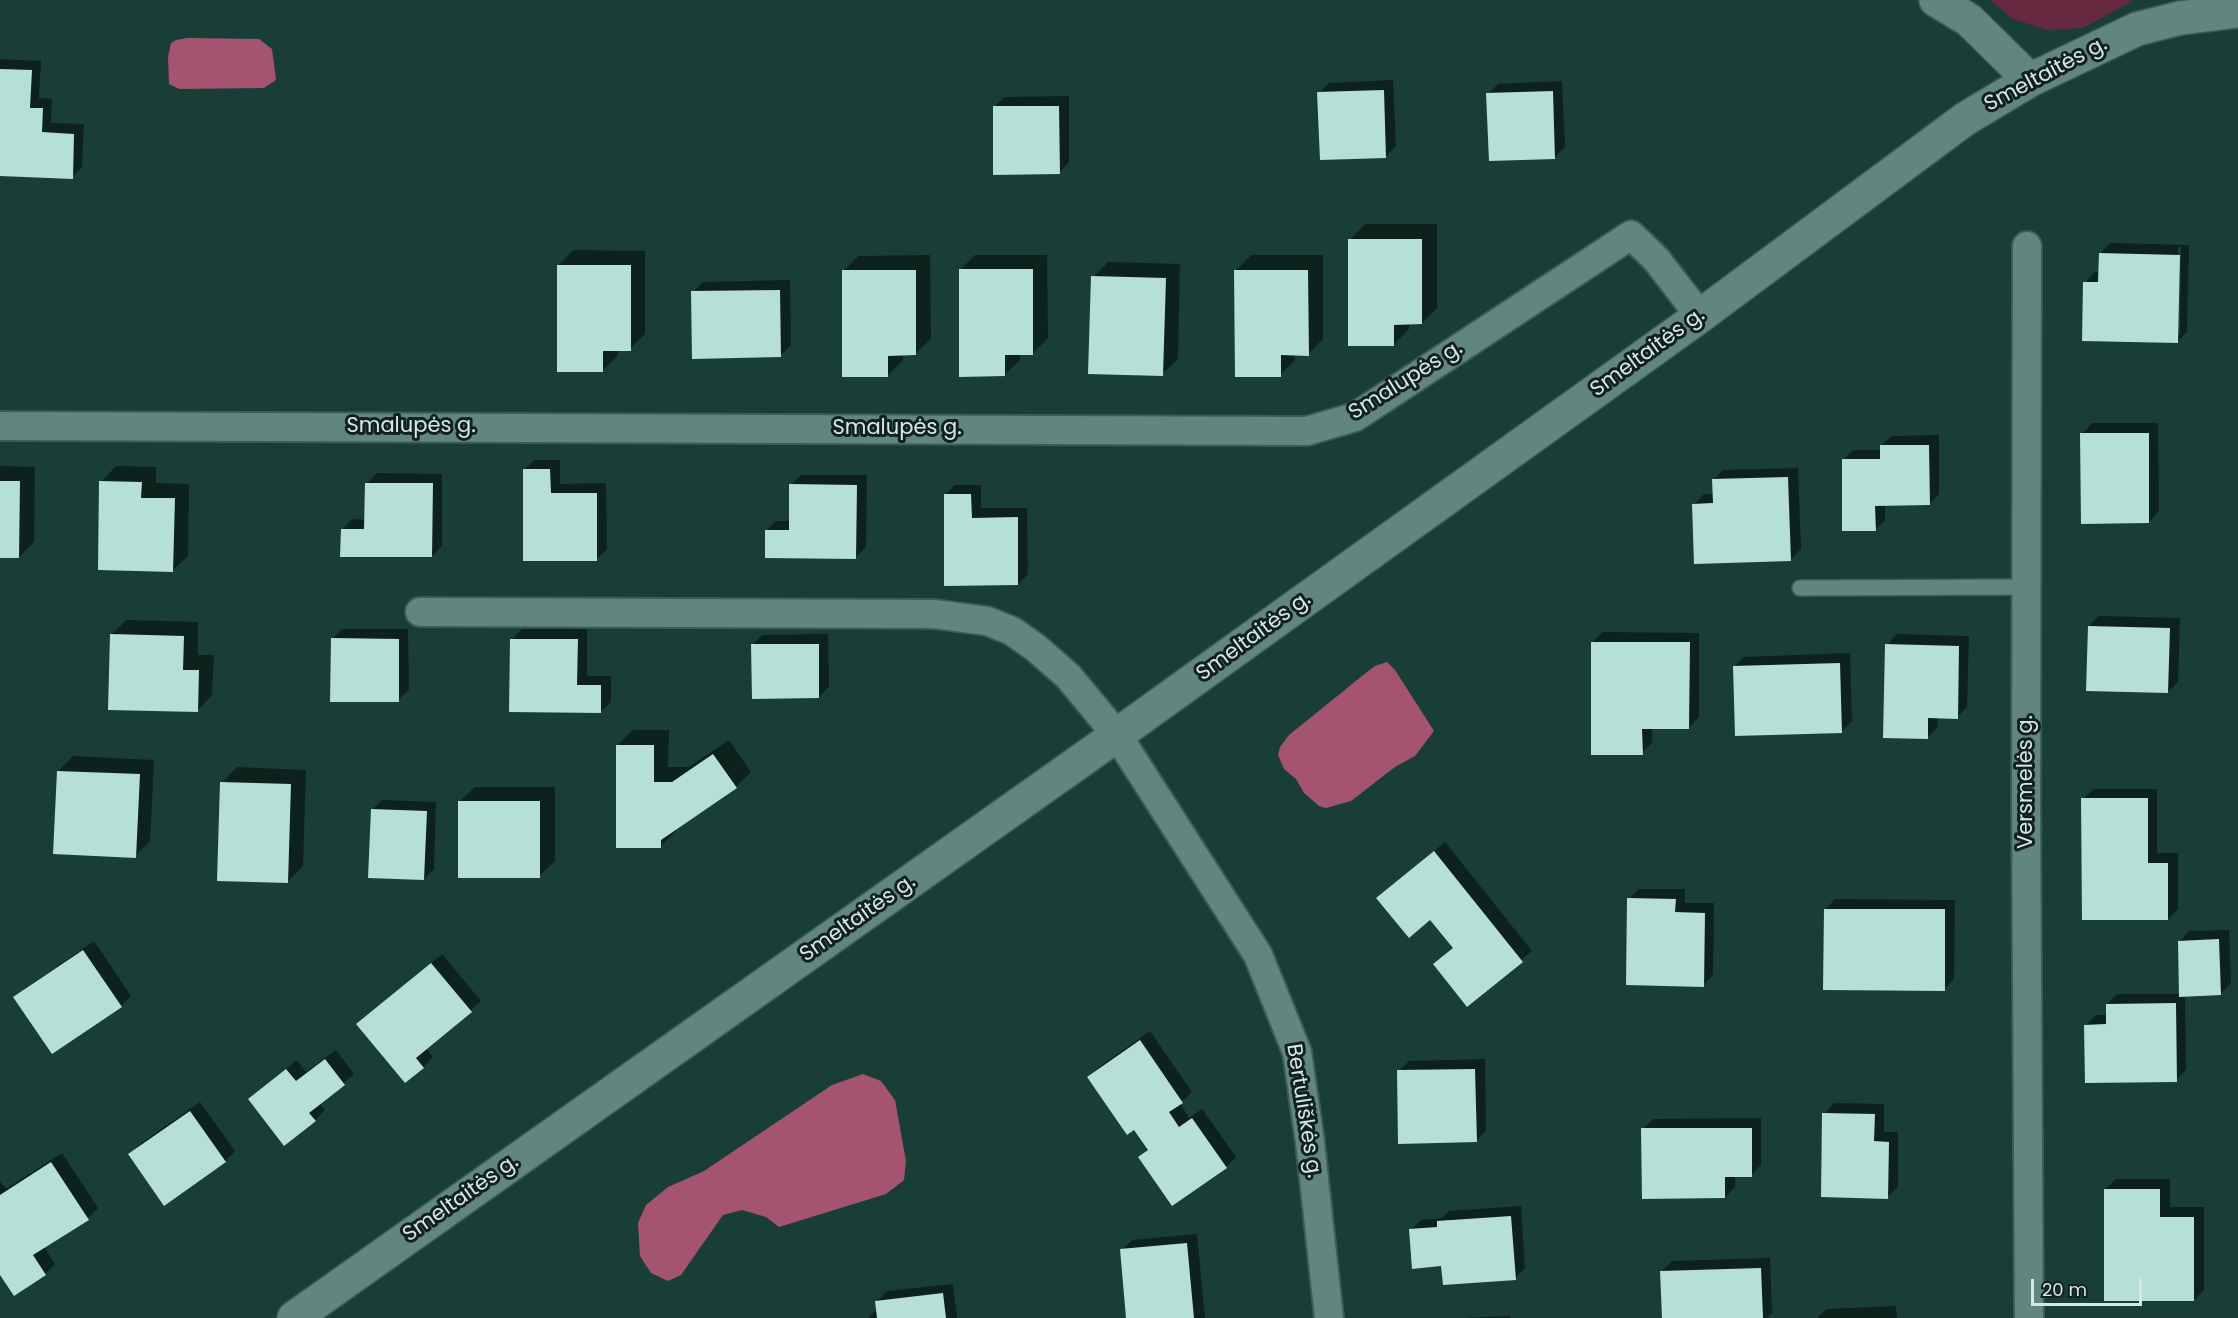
<!DOCTYPE html>
<html>
<head>
<meta charset="utf-8">
<style>
	body { margin:0 }
	#map { position:relative; width:2238px; height:1318px; overflow:hidden; background:#193e38; font-family:Poppins,sans-serif }
	canvas { display:block }
	.scale { position:absolute; left:2031px; top:1279px; width:111px; height:27px; box-sizing:border-box; border:3px solid #d5e8e5; border-top:0; padding-left:8px; font-size:18px; line-height:21px; white-space:nowrap; color:#d5e8e5; -webkit-text-stroke:4px #12211f; paint-order:stroke }
</style>
</head>
<body>
<div id="map">
<canvas width="2238" height="1318"></canvas>
<div class="scale">20 m</div>
</div>
<script>
const ctx = document.querySelector('canvas').getContext('2d');
ctx.lineJoin = 'round';
function paint(path, color) { ctx.fillStyle = color; ctx.fill(path, 'evenodd'); }
const poly = rows => new Path2D(rows.map(r => 'M' + r).join(''));
function strokePath(path, color, width, dash) { ctx.strokeStyle = color; ctx.lineWidth = width; ctx.lineCap = dash ? 'butt' : 'round'; ctx.setLineDash(dash || []); ctx.stroke(path); }
function label(font, color, halo, rows, align = 'center') {
  ctx.font = font + ' Poppins,sans-serif'; ctx.lineWidth = 6; ctx.setLineDash([]); ctx.textBaseline = 'middle'; ctx.strokeStyle = halo; ctx.fillStyle = color; for (const [text, x, y, turn = 0] of rows) {
    ctx.save(); ctx.translate(x, y); ctx.rotate((+turn || 0) * Math.PI / 180); ctx.textAlign = isNaN(turn) ? turn : align; if (halo) ctx.strokeText(text, 0, 0); ctx.fillText(text, 0, 0); ctx.restore();
  }
}
paint(poly([
	[1990,0,2132,0,2131,2,2083,28,2047,30,2013,19]
]), '#67293f');
paint(poly([
	[187,38,259,39,272,49,276,80,264,88,179,89,169,84,168,57,171,43,176,40],
	[1387,662,1395,670,1434,731,1415,756,1395,767,1351,801,1326,808,1319,806,1304,793,1296,779,1284,769,1278,755,1280,747,1289,735,1367,672,1375,666],
	[863,1074,881,1081,895,1100,906,1161,904,1180,886,1194,779,1227,766,1217,742,1210,723,1215,681,1275,668,1281,651,1273,640,1256,638,1223,646,1205,668,1187,704,1171,832,1085]
]), '#a5546f');
paint(poly([
	[0,59,41,61,39,98,52,99,51,123,84,124,82,167,72,177,0,174],
	[1393,80,1396,146,1386,156,1319,93,1329,83],
	[1562,81,1565,147,1555,157,1488,94,1498,84],
	[1069,96,1069,162,1059,173,994,107,1004,97],
	[1365,224,1437,224,1437,308,1422,323,1409,323,1409,329,1394,344,1350,240],
	[2110,243,2189,245,2187,332,2177,342,2085,283,2095,272,2100,272,2100,254],
	[2178,247,2181,247,2180,334,2177,334],
	[573,250,645,251,645,334,630,349,618,349,618,355,602,371,558,266],
	[930,255,931,339,915,354,903,354,903,360,887,376,843,271,858,256],
	[975,255,1047,255,1048,338,1032,354,1020,353,1020,360,1004,375,960,270],
	[1251,255,1323,255,1323,339,1308,354,1295,354,1295,360,1280,375,1236,270],
	[1108,262,1180,264,1178,359,1162,374,1093,277],
	[790,280,791,345,781,355,693,292,703,282],
	[2092,423,2158,423,2159,511,2149,522,2082,434],
	[1939,435,1939,494,1929,504,1885,504,1885,520,1875,530,1843,460,1853,450,1882,450,1881,446,1892,436],
	[534,460,560,460,560,484,606,483,607,549,597,559,524,470],
	[0,466,35,467,34,542,19,557,0,557],
	[116,466,156,467,156,483,189,484,188,556,172,571,101,482],
	[1798,468,1801,549,1790,560,1694,505,1704,494,1714,494,1713,480,1723,470],
	[377,473,442,474,442,546,432,556,342,530,352,519,366,520,366,484],
	[801,475,867,475,866,547,856,557,766,531,776,521,790,521,791,485],
	[955,485,981,485,981,508,1027,508,1028,574,1018,584,945,495],
	[2099,616,2180,618,2178,682,2168,692,2089,626],
	[126,620,198,622,198,655,214,655,212,695,197,711,111,635],
	[342,629,408,629,409,690,398,700,332,639],
	[522,629,587,629,587,676,611,676,611,702,600,712,512,639],
	[1603,632,1699,633,1699,717,1689,728,1652,727,1652,743,1642,753,1592,642],
	[828,634,829,686,819,697,752,645,762,635],
	[1897,634,1969,636,1967,707,1957,717,1938,717,1937,728,1927,738,1887,645],
	[1850,653,1852,721,1842,731,1734,667,1744,657],
	[633,730,669,730,668,767,689,767,729,740,751,772,736,787,676,828,676,831,661,846,618,745],
	[73,756,154,760,150,841,135,856,58,771],
	[237,767,306,770,303,866,287,882,222,783],
	[475,787,555,787,555,861,539,876,459,802],
	[2093,789,2157,789,2157,853,2178,853,2178,909,2168,919,2083,799],
	[382,800,436,802,434,869,424,879,372,810],
	[1445,842,1532,951,1467,1005,1435,964,1454,947,1431,918,1378,898],
	[1639,889,1685,889,1685,903,1714,903,1713,975,1703,985,1629,899],
	[1835,899,1955,900,1954,979,1944,989,1825,910],
	[2229,930,2231,983,2221,993,2185,995,2186,1070,2176,1080,2086,1025,2096,1015,2107,1015,2107,1004,2117,994,2181,994,2179,942,2189,931],
	[94,941,131,996,121,1006,15,998,26,988],
	[442,954,481,1001,426,1048,433,1057,423,1067,358,1024],
	[1150,1031,1192,1092,1180,1103,1189,1118,1202,1109,1236,1157,1226,1167,1140,1157,1149,1148,1134,1128,1089,1077,1099,1067],
	[336,1050,354,1074,319,1103,325,1110,315,1120,250,1099,297,1060,306,1072],
	[1485,1059,1486,1131,1476,1141,1399,1071,1409,1061],
	[200,1102,235,1151,225,1161,130,1154,140,1144],
	[1834,1103,1884,1104,1884,1132,1898,1132,1898,1187,1887,1197,1824,1114],
	[1761,1118,1761,1165,1751,1175,1735,1175,1735,1187,1725,1197,1643,1129,1653,1119],
	[62,1153,98,1208,88,1218,44,1247,55,1264,45,1274,0,1273,0,1181,6,1189],
	[2116,1179,2170,1179,2170,1207,2204,1207,2204,1290,2194,1300,2105,1189],
	[1521,1206,1525,1268,1515,1278,1411,1230,1421,1220,1442,1218,1449,1211],
	[1197,1234,1205,1318,1128,1318,1122,1250,1132,1240],
	[1770,1258,1772,1313,1767,1318,1663,1318,1662,1271,1672,1261],
	[953,1284,957,1318,868,1318,874,1312,878,1311,877,1301,887,1291],
	[1896,1306,1897,1318,1817,1318,1826,1309],
	[1510,1316,1510,1318,1462,1318]
]), '#0007');
paint(poly([
	[0,69,32,70,30,108,43,108,42,132,74,134,73,179,0,176],
	[1384,90,1386,158,1320,160,1317,92],
	[1553,91,1555,159,1489,161,1486,93],
	[993,106,1059,106,1060,174,993,175],
	[1348,239,1422,239,1422,324,1394,325,1394,346,1348,346],
	[2099,253,2180,255,2178,343,2082,341,2083,282,2098,282],
	[557,265,631,265,631,351,603,351,603,372,557,372],
	[959,269,1033,269,1033,355,1005,355,1005,376,959,377],
	[842,270,916,270,916,355,888,356,888,377,842,377],
	[1234,270,1308,270,1309,356,1281,355,1281,377,1235,377],
	[1091,276,1166,278,1163,376,1088,374],
	[780,290,781,357,692,359,691,291],
	[2080,433,2149,433,2149,523,2081,524],
	[1880,445,1929,445,1930,505,1875,506,1876,531,1842,531,1842,459,1880,459],
	[523,469,550,469,551,493,597,493,597,561,523,561],
	[1788,477,1791,561,1694,564,1692,504,1713,503,1712,479],
	[0,481,20,481,19,558,0,558],
	[99,481,142,482,141,498,175,498,173,572,98,570],
	[365,483,433,483,432,557,340,557,341,529,364,529],
	[789,484,857,485,856,559,765,558,765,530,789,530],
	[944,494,971,494,972,518,1018,517,1018,585,944,586],
	[2088,626,2170,628,2168,693,2086,691],
	[110,634,184,636,183,670,199,670,198,712,108,710],
	[331,638,399,639,399,702,330,702],
	[510,639,578,639,577,685,601,685,601,713,509,712],
	[1591,642,1690,642,1689,729,1642,729,1643,755,1591,755],
	[751,644,819,644,819,698,752,699],
	[1885,644,1959,646,1958,719,1928,718,1928,739,1883,738],
	[1840,663,1842,733,1735,736,1733,666],
	[616,745,654,745,654,782,672,782,713,754,737,788,661,840,661,848,616,848],
	[57,771,140,774,136,858,53,854],
	[220,782,291,784,288,883,217,881],
	[2081,798,2148,798,2148,863,2168,863,2168,920,2082,920],
	[458,801,540,801,540,878,458,878],
	[371,809,427,811,424,880,368,878],
	[1434,851,1523,962,1467,1007,1433,964,1453,948,1430,920,1409,938,1376,898],
	[1627,898,1676,899,1675,912,1705,913,1704,987,1626,985],
	[1824,909,1945,909,1945,991,1823,990],
	[2219,939,2221,995,2179,997,2178,941],
	[83,950,122,1007,52,1054,13,997],
	[431,963,472,1012,416,1058,424,1068,405,1083,356,1024],
	[2176,1003,2177,1082,2085,1083,2084,1025,2106,1024,2106,1004],
	[1140,1040,1183,1103,1169,1112,1179,1127,1192,1118,1227,1168,1172,1206,1138,1157,1148,1150,1134,1130,1127,1135,1087,1077],
	[325,1059,345,1085,309,1113,316,1121,284,1146,248,1099,286,1069,296,1081],
	[1475,1069,1477,1142,1398,1144,1397,1070],
	[190,1111,226,1162,164,1206,128,1154],
	[1822,1113,1875,1114,1874,1141,1889,1142,1888,1199,1821,1197],
	[1641,1128,1752,1128,1752,1177,1725,1177,1725,1198,1642,1199],
	[51,1162,89,1220,33,1255,46,1275,14,1296,0,1275,0,1195],
	[2104,1189,2160,1189,2160,1217,2194,1217,2194,1301,2104,1301],
	[1511,1216,1516,1280,1443,1285,1441,1266,1412,1269,1409,1229,1437,1227,1437,1221],
	[1187,1243,1194,1318,1126,1318,1120,1249],
	[1761,1268,1763,1318,1662,1318,1660,1271],
	[943,1293,946,1318,877,1318,875,1301]
]), '#b6dfd8');
const service = poly([
	[1800,588,2027,587]
]);
const minor = poly([
	[2027,246,2026,804,2029,1318],
	[0,426,1307,431,1355,417,1631,235,1656,259,1700,316],
	[420,612,934,614,987,621,1012,631,1036,648,1068,676,1117,735,1258,955,1297,1052,1310,1142,1329,1318]
]);
const secondary = poly([
	[1936,0,1969,20,2030,80],
	[294,1318,1117,735,1700,316,1965,119,2030,80,2137,29,2180,18,2238,11]
]);
strokePath(service, '#3c5b57', 18);
strokePath(minor, '#3c5b57', 32);
strokePath(secondary, '#3c5b57', 36);
strokePath(service, '#618680', 15);
strokePath(minor, '#618680', 28);
strokePath(secondary, '#618680', 33);
label('21px', '#d5e8e5', '#12211f', [
	["Smeltaitės g.",2046,75,-28],
	["Smeltaitės g.",1648,353,-36],
	["Smalupės g.",1406,381,-32],
	["Smalupės g.",411,427],
	["Smalupės g.",897,429],
	["Smeltaitės g.",1254,637,-36],
	["Versmelės g.",2027,782,-90],
	["Smeltaitės g.",858,919,-35],
	["Bertuliškės g.",1303,1111,81],
	["Smeltaitės g.",461,1199,-35]
]);
</script>
</body>
</html>
